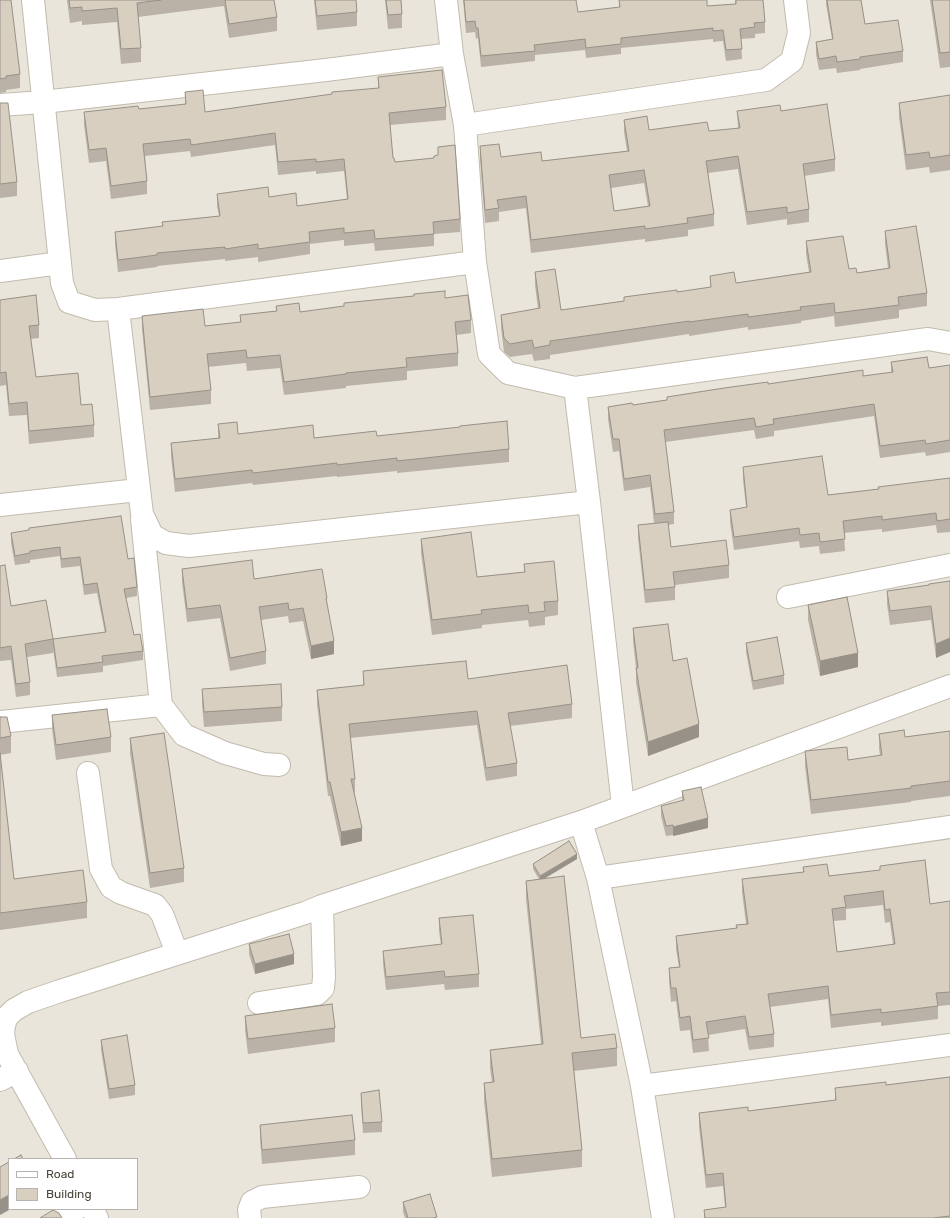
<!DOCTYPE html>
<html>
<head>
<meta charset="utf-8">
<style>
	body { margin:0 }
	#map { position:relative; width:950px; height:1218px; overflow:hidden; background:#f6f3ec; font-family:Rubik,sans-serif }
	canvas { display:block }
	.legend { position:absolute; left:8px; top:1158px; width:130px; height:52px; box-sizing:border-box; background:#fff; border:1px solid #b7b4b0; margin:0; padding:5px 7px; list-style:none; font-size:12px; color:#4b4439 }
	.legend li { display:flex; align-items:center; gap:8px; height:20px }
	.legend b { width:20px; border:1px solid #b7b4b0 }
</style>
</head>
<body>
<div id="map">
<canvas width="950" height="1218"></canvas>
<ul class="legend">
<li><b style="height:5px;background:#fff"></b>Road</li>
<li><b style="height:11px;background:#d8cfc1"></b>Building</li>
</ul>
</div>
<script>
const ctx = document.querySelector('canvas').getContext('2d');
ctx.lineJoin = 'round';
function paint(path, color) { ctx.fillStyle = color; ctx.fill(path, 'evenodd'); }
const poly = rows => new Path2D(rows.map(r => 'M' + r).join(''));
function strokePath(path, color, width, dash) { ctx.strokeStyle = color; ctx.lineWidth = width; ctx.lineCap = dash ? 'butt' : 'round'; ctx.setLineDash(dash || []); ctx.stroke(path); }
paint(poly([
	[0,0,950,0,950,1218,0,1218],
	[9,1159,137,1159,137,1209,9,1209]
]), '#eae5da');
const minor = poly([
	[33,0,60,263],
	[446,0,452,54,465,125,475,262,489,354,508,373,575,388,928,339,950,343],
	[0,105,43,102,326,70,452,54],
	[465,125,766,80,792,61,799,33,795,0],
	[0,271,60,263,62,283,69,302,95,310,118,309,475,262],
	[118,309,142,514,152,535,166,543,189,546,589,502],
	[575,388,589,502,623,806],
	[0,505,138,490],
	[788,597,950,565],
	[161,705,184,735,225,753,264,764,279,765],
	[0,722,161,705,142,519],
	[88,773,101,869,111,887,121,893,155,905,162,914,177,953],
	[581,822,598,878,950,827],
	[598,878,642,1086,663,1218],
	[259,1003,317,994,323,988,324,977,322,906],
	[0,1080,17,1071],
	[642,1086,950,1045],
	[65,1159,7,1054,3,1034,4,1026,6,1018,14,1010,28,1002,60,991,305,913,322,906,581,822,950,686],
	[92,1209,97,1218],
	[61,1218,76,1209],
	[250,1218,249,1210,252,1202,262,1197,359,1187]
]);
strokePath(minor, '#c2bbae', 24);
strokePath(minor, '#fff', 22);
paint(poly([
	[0,0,20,74,20,88,6,90,6,92,0,93],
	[67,0,274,0,277,17,277,31,229,38,224,6,138,17,141,48,141,62,121,64,117,22,82,25,82,21,70,23],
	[314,0,356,0,357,12,357,26,317,30],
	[385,0,401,0,402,14,402,28,388,29],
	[463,0,576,0,578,12,619,7,619,0,707,0,707,6,735,4,735,0,763,0,765,22,765,33,755,34,755,38,741,39,742,59,726,61,723,41,713,42,713,39,621,48,621,54,594,57,586,58,585,50,535,55,535,61,481,67,478,38,476,39,475,32,466,33],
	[826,0,861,0,865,24,903,51,903,62,860,69,860,70,837,73,836,68,819,70,816,54,816,42,832,39,826,4],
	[930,0,950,0,950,67,940,68],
	[378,77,446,107,446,120,390,125,393,158,395,162,434,158,438,155,438,147,460,219,460,232,434,234,434,246,375,251,374,243,344,246,344,240,310,244,310,254,258,262,258,257,225,261,225,259,157,266,157,267,118,272,115,245,115,232,162,226,162,222,219,216,217,206,217,194,269,197,297,206,347,199,344,171,316,174,316,171,278,175,275,145,191,157,190,151,145,156,147,181,147,194,111,199,106,161,89,163,84,125,84,112,139,109,185,104,185,92,205,112,378,88],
	[950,95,950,170,930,173,929,167,906,170,899,117,899,103],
	[0,103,17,182,17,196,0,198],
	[737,111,781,111,835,159,835,171,804,176,809,209,809,222,787,225,787,219,747,225,738,169,708,173,714,214,714,226,688,230,688,236,645,242,645,239,531,253,526,208,499,212,499,221,485,223,480,159,480,146,501,157,542,161,627,151,624,132,624,120,649,130,709,131,738,128],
	[644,183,648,206,614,211,611,188],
	[885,231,927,293,927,306,899,310,899,318,835,327,834,316,801,321,801,323,748,330,748,327,689,336,689,334,550,355,550,359,534,361,532,354,510,357,504,352,501,328,501,315,538,309,535,285,535,272,561,310,624,301,624,297,677,292,710,287,710,276,736,283,809,272,806,254,806,241,849,269,857,273,888,268,885,244],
	[445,298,471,320,471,333,456,335,458,353,458,366,407,371,407,380,346,386,346,388,284,395,280,368,247,371,246,363,208,367,211,390,211,404,150,410,142,329,142,316,205,326,240,322,240,315,276,311,276,306,300,312],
	[0,300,39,325,39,338,31,339,36,377,81,405,94,425,94,437,29,444,27,415,9,416,6,385,0,386],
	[891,362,929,368,950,365,950,452,926,456,925,452,880,458,874,416,774,431,774,436,756,439,754,430,665,442,674,512,674,524,668,525,671,547,729,565,729,578,675,585,675,600,645,603,638,538,638,525,654,523,650,487,624,491,619,451,613,452,608,419,608,407,633,405,667,400,667,397,768,384,863,376,891,373],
	[218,424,238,434,314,438,377,436,509,449,509,462,397,473,397,471,337,477,337,476,253,485,252,483,175,492,171,456,171,443,218,438],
	[743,467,828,495,878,489,950,478,950,532,937,533,936,525,882,532,882,529,844,533,845,551,820,554,819,546,800,548,799,541,734,550,730,522,730,510,746,507,743,480],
	[11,533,128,559,137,587,137,596,126,598,134,635,143,651,143,660,103,666,103,672,57,677,53,649,53,639,105,633,97,593,84,595,80,566,61,568,60,556,30,560,30,563,15,565,11,543],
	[421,539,477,577,524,572,524,564,558,601,558,615,545,617,545,625,529,627,528,620,482,625,482,628,432,635,421,553],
	[0,566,11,606,53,639,53,653,27,657,30,682,30,695,16,697,11,660,0,661],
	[182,569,254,579,327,598,327,604,334,654,311,659,303,621,289,623,288,616,261,620,266,651,266,664,230,671,220,618,187,622,182,582],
	[950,581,936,658,931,620,890,625,887,604,887,591,929,585],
	[808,605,858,667,820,676,808,620],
	[633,628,673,661,699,737,648,756,636,682,636,668,633,641],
	[746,643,784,675,784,684,753,690,746,652],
	[363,671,468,679,572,704,572,718,510,726,517,763,517,776,486,781,477,725,350,738,355,779,355,793,354,793,362,841,341,846,330,796,328,796,317,704,317,690,363,685],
	[202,689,282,707,282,721,204,727,202,704],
	[52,715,111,737,111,752,56,760,52,729],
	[0,717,11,736,11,753,0,755,14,879,87,902,87,918,0,930],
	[950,731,950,796,911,801,911,802,811,814,805,766,805,751,848,760,880,756,879,748,879,734,905,737],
	[130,738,184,868,184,882,150,888,130,753],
	[682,791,708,828,673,836,673,835,666,836,661,816,661,806,682,801],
	[577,859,544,879,581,1038,617,1048,617,1066,574,1071,582,1150,582,1167,492,1177,484,1101,484,1083,492,1082,490,1068,490,1050,541,1044,526,899,526,881,539,879,533,869,533,864],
	[880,866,930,904,950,901,950,1005,938,1006,938,1019,881,1026,881,1022,831,1028,828,999,770,1007,774,1034,774,1047,749,1050,745,1029,708,1035,709,1051,693,1053,690,1030,680,1031,676,1001,671,1002,669,981,669,968,679,967,676,949,676,936,736,928,736,925,746,924,742,892,742,879,803,872,803,867,829,876,880,870],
	[883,905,885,923,890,922,893,944,837,952,833,921,846,920,846,909],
	[439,918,479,974,479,987,445,990,444,984,386,990,383,964,383,951,441,945,439,931],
	[249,944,294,964,255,974,249,954],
	[245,1016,335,1028,335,1042,248,1054,245,1030],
	[101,1040,135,1085,135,1095,109,1099,101,1050],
	[950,1077,950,1218,704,1218,704,1210,725,1207,723,1186,706,1188,699,1127,699,1113,748,1111,835,1100,835,1088,886,1085],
	[361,1093,382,1122,382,1132,363,1133,361,1103],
	[260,1125,355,1140,355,1155,262,1164,260,1139],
	[403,1202,437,1218,405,1218,403,1212]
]), '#bab2a6');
paint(poly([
	[950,638,950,652,936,658,936,644],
	[334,641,334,654,311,659,311,646],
	[858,653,858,667,820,676,820,661],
	[699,724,699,737,648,756,648,742],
	[708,818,708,828,673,836,673,827],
	[362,828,362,841,341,846,341,832],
	[577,854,577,859,540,881,540,876],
	[294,954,294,964,255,974,255,964],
	[9,1195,9,1209,11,1209,0,1215,0,1200]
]), '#979187');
const building = poly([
	[0,0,11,0,20,74,6,76,6,78,0,79,0,0],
	[69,0,161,0,137,3,141,48,121,49,117,8,82,11,82,7,70,8,69,0],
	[225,0,274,0,277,17,229,24,225,0],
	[315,0,356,0,357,12,317,16,315,0],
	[386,0,401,0,402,14,388,15,386,0],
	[464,0,576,0,578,12,620,7,619,0,707,0,707,6,736,4,736,0,763,0,765,22,754,23,755,27,740,29,742,49,726,50,723,30,713,31,713,28,621,38,621,44,594,47,586,48,585,39,534,45,535,51,481,56,478,28,476,28,475,21,466,22,464,0],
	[827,0,861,0,865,24,898,20,903,51,860,57,860,59,837,62,836,56,819,59,816,42,833,39,827,0],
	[932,0,950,0,950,52,940,53,932,0],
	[442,70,446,107,389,113,393,158,394,158,395,162,434,158,434,156,438,155,438,147,455,145,460,219,433,222,434,234,375,239,374,230,344,233,344,228,309,232,310,242,258,249,258,244,225,249,225,247,157,253,157,255,118,260,115,232,163,226,162,222,220,216,217,194,268,187,269,197,296,193,297,206,348,199,344,159,316,162,316,159,278,162,275,133,191,145,190,139,143,144,147,181,111,186,106,148,89,150,84,112,138,106,139,109,186,104,185,92,203,90,205,112,332,94,332,92,379,88,378,77,442,70],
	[950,95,950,155,930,158,929,152,906,155,899,103,950,95],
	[0,103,8,103,17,182,0,184,0,103],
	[827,104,835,159,803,164,809,209,787,213,787,207,747,212,738,156,706,161,714,214,687,218,688,223,645,229,645,226,531,240,526,196,497,200,499,208,485,210,480,146,499,144,501,157,541,152,542,161,629,151,624,120,647,116,649,130,707,122,709,131,740,128,737,111,780,105,781,111,827,104],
	[644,170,650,206,614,211,609,175,644,170],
	[916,226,927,293,898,297,899,305,835,313,834,303,800,307,801,310,748,317,748,314,689,322,689,321,550,341,550,345,534,348,532,340,510,344,504,338,501,315,540,308,535,272,555,269,561,310,624,301,624,297,677,290,677,292,711,287,710,276,734,272,736,283,811,272,806,241,843,236,849,269,856,268,857,273,890,268,885,231,916,226],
	[445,291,445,298,468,295,471,320,455,322,458,353,406,358,407,367,346,373,346,374,284,382,280,355,247,358,246,350,207,354,211,390,150,397,142,316,203,309,205,326,241,322,240,315,277,311,276,306,299,303,300,312,344,306,344,303,414,296,414,294,445,291],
	[36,295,39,325,29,326,36,377,78,373,81,405,92,404,94,425,29,431,27,402,9,404,6,372,0,373,0,300,36,295],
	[927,357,929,368,950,365,950,440,926,444,925,440,880,446,874,404,773,419,774,424,756,427,754,418,664,430,674,512,655,514,650,475,624,479,619,439,613,439,608,407,632,403,633,405,667,400,667,397,724,388,768,382,768,384,863,370,863,376,893,372,891,362,927,357],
	[507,421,509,449,397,461,397,458,337,465,337,463,253,473,252,470,175,479,171,443,220,438,218,424,237,422,238,434,313,425,314,438,376,431,377,436,460,427,460,426,507,421],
	[822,456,828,495,879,489,878,487,950,478,950,519,937,521,936,513,882,520,882,516,843,521,845,539,820,542,819,533,800,535,799,528,734,537,730,510,747,507,743,467,822,456],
	[121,516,128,559,134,558,137,587,124,589,134,635,140,634,143,651,102,656,103,662,57,668,53,639,106,632,97,583,84,585,80,557,61,559,60,547,30,551,30,553,15,556,11,533,29,530,29,528,121,516],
	[668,522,671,547,726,540,729,565,673,572,675,587,645,590,638,525,668,522],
	[471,532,477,577,525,572,524,564,554,561,558,601,544,602,545,611,529,613,528,605,481,610,482,614,432,620,421,539,471,532],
	[252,560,254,579,322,569,327,598,326,598,334,641,311,646,303,608,289,610,288,603,259,607,266,651,230,658,220,605,187,609,182,569,252,560],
	[5,565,11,606,46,600,53,639,25,644,30,682,16,684,11,646,0,648,0,566,5,565],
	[950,581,950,638,936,644,931,606,890,611,887,591,929,585,929,584,950,581],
	[847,597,858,653,820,661,808,605,847,597],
	[668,624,673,661,687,658,699,724,648,742,636,668,638,668,633,628,668,624],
	[777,637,784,675,753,681,746,643,777,637],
	[466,661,468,679,567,665,572,704,508,713,517,763,486,768,477,711,349,724,355,779,351,779,362,828,341,832,330,782,328,782,317,690,364,685,363,671,466,661],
	[281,684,282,707,204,712,202,689,281,684],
	[107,709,111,737,56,745,52,715,107,709],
	[0,717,7,717,11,736,0,738,0,717],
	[904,730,905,737,950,731,950,781,911,786,911,788,811,800,805,751,847,747,848,760,882,755,879,734,904,730],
	[164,733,184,868,150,873,130,738,164,733],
	[0,753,14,879,83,870,87,902,0,913,0,753],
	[701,787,708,818,673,827,673,825,666,826,661,806,684,800,682,791,701,787],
	[569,841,577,854,540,876,533,864,569,841],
	[925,860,930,904,950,901,950,992,936,993,938,1006,881,1013,881,1009,831,1015,828,986,768,994,774,1034,749,1037,745,1016,706,1022,709,1038,693,1040,690,1016,680,1018,676,988,671,988,669,968,680,967,676,936,737,928,736,925,748,924,742,879,804,872,803,867,827,864,829,876,880,870,880,866,925,860],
	[883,891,885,910,890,909,895,944,837,952,832,909,846,907,844,896,883,891],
	[564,876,581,1038,615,1034,617,1048,572,1053,582,1150,492,1159,484,1083,494,1082,490,1050,543,1044,526,881,564,876],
	[473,915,479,974,445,977,444,971,386,977,383,951,442,944,439,918,473,915],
	[289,934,294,954,255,964,249,944,289,934],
	[332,1004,335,1028,248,1039,245,1016,332,1004],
	[127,1035,135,1085,109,1089,101,1040,127,1035],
	[950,1077,950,1216,933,1218,705,1218,704,1210,726,1207,723,1173,706,1175,699,1113,748,1107,748,1111,836,1100,835,1088,886,1082,886,1085,950,1077],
	[379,1090,382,1122,363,1123,361,1093,379,1090],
	[352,1115,355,1140,262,1150,260,1125,352,1115],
	[21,1155,23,1159,14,1159,21,1155],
	[9,1162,9,1195,0,1200,0,1167,9,1162],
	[430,1194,437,1217,433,1218,408,1218,403,1202,430,1194],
	[53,1210,59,1213,62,1218,40,1218,53,1210]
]);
paint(building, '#d8cfc1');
strokePath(building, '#979187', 1);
</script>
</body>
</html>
